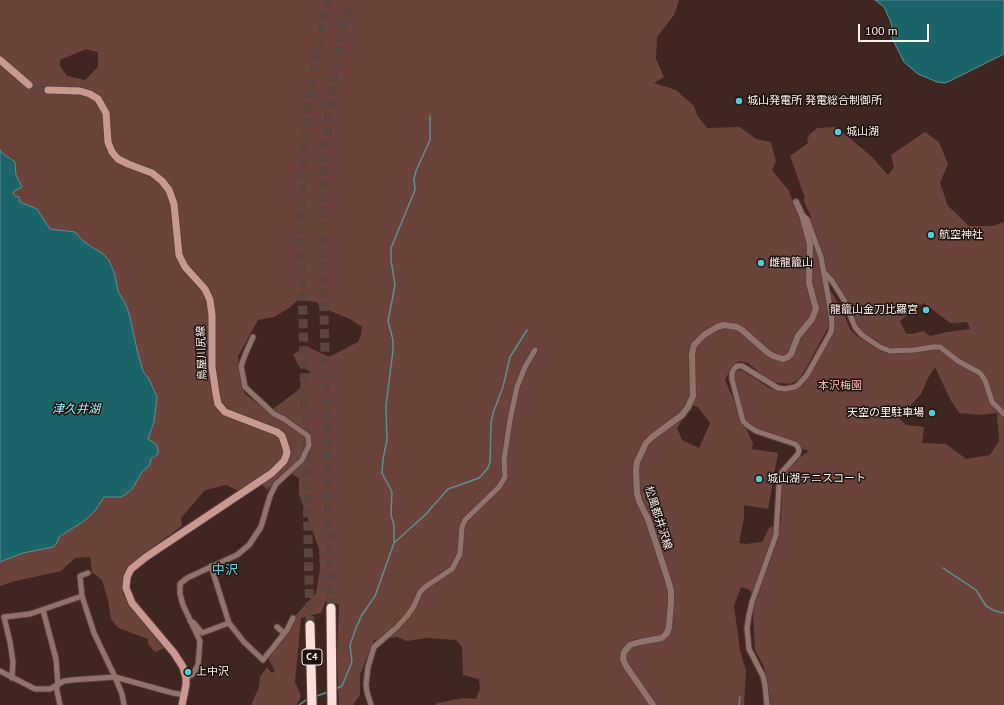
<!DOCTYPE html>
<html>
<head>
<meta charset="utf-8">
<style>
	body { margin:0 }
	#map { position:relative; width:1004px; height:705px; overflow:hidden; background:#402621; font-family:"PT Sans",sans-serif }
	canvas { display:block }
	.scale { position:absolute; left:858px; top:24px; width:71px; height:18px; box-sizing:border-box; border:2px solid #fdefec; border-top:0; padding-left:5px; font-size:12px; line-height:14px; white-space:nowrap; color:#fdefec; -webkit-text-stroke:3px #1f1310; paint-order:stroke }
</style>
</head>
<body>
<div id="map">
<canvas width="1004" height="705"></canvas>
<div class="scale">100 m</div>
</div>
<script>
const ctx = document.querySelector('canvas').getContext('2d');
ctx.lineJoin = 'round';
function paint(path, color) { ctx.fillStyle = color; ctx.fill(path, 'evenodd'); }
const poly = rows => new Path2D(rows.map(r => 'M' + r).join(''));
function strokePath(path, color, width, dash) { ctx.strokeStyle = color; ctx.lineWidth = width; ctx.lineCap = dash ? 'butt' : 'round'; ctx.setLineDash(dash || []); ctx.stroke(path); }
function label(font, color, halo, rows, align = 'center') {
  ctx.font = font + ' "PT Sans","Noto Sans JP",sans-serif'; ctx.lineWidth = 3; ctx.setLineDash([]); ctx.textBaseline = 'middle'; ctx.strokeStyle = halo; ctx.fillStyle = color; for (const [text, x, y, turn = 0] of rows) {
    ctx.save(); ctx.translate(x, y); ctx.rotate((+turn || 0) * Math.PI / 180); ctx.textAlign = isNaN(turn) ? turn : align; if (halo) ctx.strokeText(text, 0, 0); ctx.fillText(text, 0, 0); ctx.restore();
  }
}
paint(poly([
	[0,0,679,0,674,15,657,37,656,59,664,77,654,83,676,90,694,106,697,115,707,128,740,127,756,139,771,142,776,162,772,170,789,191,796,210,805,221,811,217,803,199,805,198,790,156,808,143,807,140,810,134,817,128,836,127,871,156,888,175,894,167,891,155,925,132,939,142,948,164,940,183,948,206,969,226,993,226,1004,222,1004,705,770,705,769,690,764,667,755,650,753,614,755,600,750,590,741,587,734,606,740,650,746,671,744,705,435,705,437,703,463,698,476,699,480,689,479,679,463,675,462,647,456,640,427,638,407,641,397,637,374,640,360,674,360,695,353,705,339,705,337,655,339,605,327,598,321,613,301,618,295,682,301,696,297,705,251,705,259,687,260,677,267,667,272,673,275,671,268,658,293,625,295,616,316,593,320,569,319,549,299,494,299,478,292,474,281,475,267,490,257,479,246,485,239,491,226,485,205,490,181,518,182,526,140,556,127,568,123,575,122,583,123,594,128,602,165,648,155,652,148,644,148,639,118,628,111,619,108,600,102,580,92,572,90,557,75,558,61,571,12,582,0,586,0,562,23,553,53,547,57,543,59,537,84,521,104,497,132,489,142,472,150,465,151,459,158,454,158,449,148,439,154,421,157,397,149,379,145,374,143,371,137,350,130,317,127,307,118,291,115,275,109,261,103,254,84,242,75,232,50,229,37,209,20,202,13,194,14,191,22,186,16,175,15,162,2,153,0,150],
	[86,49,98,52,98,67,85,80,67,76,60,66,60,60],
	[828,271,844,294,858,329,879,342,894,354,881,351,857,336,850,329,842,309,827,285,835,326,833,333,809,377,803,385,796,389,790,391,778,391,771,389,743,371,739,370,734,373,733,382,744,419,749,425,795,443,803,449,809,451,792,463,785,471,782,489,781,522,769,528,762,542,746,544,739,543,744,517,744,505,768,509,778,453,752,449,753,444,725,380,732,366,739,361,748,363,771,382,790,384,798,380,804,372,831,322,821,273],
	[298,300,317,302,320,307,350,319,362,327,361,335,358,342,329,357,308,347,293,354,298,365,311,372,301,382,300,388,297,391,269,412,245,394,241,384,238,356,258,320,274,317,289,308],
	[924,303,950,323,967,322,970,329,947,332,930,336,923,331,912,334,906,334,900,321,913,309],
	[935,367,950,399,959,413,980,415,997,413,999,441,990,455,966,459,946,444,922,443,924,427,906,425,899,418,921,394,928,378],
	[692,406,698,407,710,423,699,448,682,440,677,428]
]), '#6a433b');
const water = poly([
	[875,0,1004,0,1004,54,950,81,945,83,937,82,918,74,904,62,892,38,892,27,890,20,884,7,875,0],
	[0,150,2,153,15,162,16,175,22,187,14,191,13,194,15,196,19,197,20,202,37,209,50,229,75,232,84,242,103,254,109,260,115,275,118,291,127,307,130,317,137,350,143,371,145,374,149,379,157,397,154,422,148,439,156,444,158,449,158,454,151,459,150,465,142,472,132,489,126,494,121,497,104,497,95,511,84,521,59,537,57,543,53,547,23,553,0,562,0,150]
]);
paint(water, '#1b656a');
strokePath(water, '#5f8e91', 1);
strokePath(poly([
	[394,543,394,525,391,515,392,492,382,473,383,459,387,440,386,406,393,350,393,340,388,321,395,285,391,260,391,248,415,190,414,179,416,171,430,140,430,116],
	[943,568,976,590,986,606,995,611,1004,613],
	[335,689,342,686,352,662,350,645,356,628,362,615,375,596,394,543,426,514,448,489,479,478,488,468,490,462,491,423,493,413,503,387,510,357,527,330],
	[314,697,328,692],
	[299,705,309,698],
	[739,705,740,697]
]), '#5f8e91', 1.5);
strokePath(poly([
	[29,85,37,89,48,90]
]), '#5c443f', 7, [7, 3.5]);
strokePath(poly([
	[331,608,323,271,323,192,325,156,331,95,344,24,350,0],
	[310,625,301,232,302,192,304,152,309,96,328,0]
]), '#5c443f', 9, [9, 4.5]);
const minor = poly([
	[824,272,832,281,844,300,855,327,862,335,880,347,890,351,914,350,933,347,940,347,958,361,980,373,985,380,992,402,1004,414],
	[211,566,229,623,244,642,263,660,287,630,293,618],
	[82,596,80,576,88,573],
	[43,610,56,659,58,685],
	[190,621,194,623,202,633,229,623],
	[277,627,284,633],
	[0,671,35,689,50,689,64,681,72,680,115,677,173,693,185,695],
	[12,678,13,662,10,642,4,617,30,614,82,596,94,633,115,677,122,694,124,705],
	[186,678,193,674,198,665,200,641,183,605,180,594,180,584,187,578,237,555,249,545,261,527,270,496,276,484,302,460,309,445,308,436,284,419,274,414,245,387,241,366,245,355,253,337],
	[56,686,60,705],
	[371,705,367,692,366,685,368,667,374,647,396,628,407,616,414,606,420,592,425,587,452,569,460,554,462,527,465,520,499,487,505,477,504,460,510,420,517,387,525,367,535,350],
	[767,705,765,685,763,676,749,649,747,628,749,615,752,602,776,535,779,486,782,472,798,454,799,450,798,447,795,444,756,431,747,425,743,421,741,414,732,379,732,373,734,369,737,366,742,366,778,388,785,389,795,387,799,384,807,375,831,332,832,326,831,313,821,257,807,219,802,215]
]);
const tertiary = poly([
	[653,705,626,666,623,659,624,652,630,645,640,642,662,638,667,633,669,627,671,602,671,591,667,577,648,519,639,501,637,493,636,470,637,462,646,443,652,437,682,415,688,407,693,396,692,354,694,345,704,335,717,327,724,325,737,327,742,330,767,352,773,356,783,359,788,357,791,354,798,336,812,319,816,309,809,283,810,244,802,215,796,202]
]);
const secondary = poly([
	[0,60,29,85],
	[48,90,80,91,90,94,98,99,106,113,108,142,112,152,118,159,128,164,152,173,162,181,169,190,174,204,179,255,185,267,205,289,210,300,212,315,212,367,216,394,218,404,225,412,277,432,282,436,286,448,287,453,284,461,272,473,146,557,131,569,127,577,126,588,132,603,174,653,183,667,186,678,186,685,182,705]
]);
const motorway = poly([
	[331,608,332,705],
	[310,625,312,705]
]);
strokePath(minor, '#5a423d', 7);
strokePath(tertiary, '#5a423d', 8);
strokePath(secondary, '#5a423d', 9);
strokePath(motorway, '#5a423d', 11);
strokePath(minor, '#91736d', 5);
strokePath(tertiary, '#91736d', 6);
strokePath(secondary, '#c99990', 7);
strokePath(motorway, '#fddfd9', 9);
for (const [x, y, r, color] of [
	[739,101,4,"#51ccd5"],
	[838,132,4,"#51ccd5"],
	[931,235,4,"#51ccd5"],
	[761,263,4,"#51ccd5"],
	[926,310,4,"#51ccd5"],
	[932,413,4,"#51ccd5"],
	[759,479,4,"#51ccd5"],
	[188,672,4,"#51ccd5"]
]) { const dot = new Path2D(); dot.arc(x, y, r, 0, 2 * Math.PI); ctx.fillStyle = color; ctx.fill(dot); strokePath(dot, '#1f1310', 1.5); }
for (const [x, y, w] of [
	[312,657,20]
]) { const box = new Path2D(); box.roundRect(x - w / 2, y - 8, w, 16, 3); ctx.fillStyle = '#1f1310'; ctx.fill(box); strokePath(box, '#fdefec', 1); }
label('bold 10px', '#fdefec', null, [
	["C4",312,657]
]);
label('11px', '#fdefec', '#1f1310', [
	["城山発電所 発電総合制御所",747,101],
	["城山湖",846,132],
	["航空神社",939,235],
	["雌龍籠山",769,263],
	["龍籠山金刀比羅宮",918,310,"right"],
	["天空の里駐車場",924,413,"right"],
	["城山湖テニスコート",767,479],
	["上中沢",196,672]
], 'left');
label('11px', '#fdefec', '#1f1310', [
	["鳥屋川尻線",202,353,-92],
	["松風都井沢線",658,518,72]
]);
label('11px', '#f7bcb0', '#1f1310', [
	["本沢梅園",840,386]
]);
label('italic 12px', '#93f7fe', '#1f1310', [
	["津久井湖",76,410]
]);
label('13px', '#66d3db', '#1f1310', [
	["中沢",225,570]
]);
</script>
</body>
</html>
